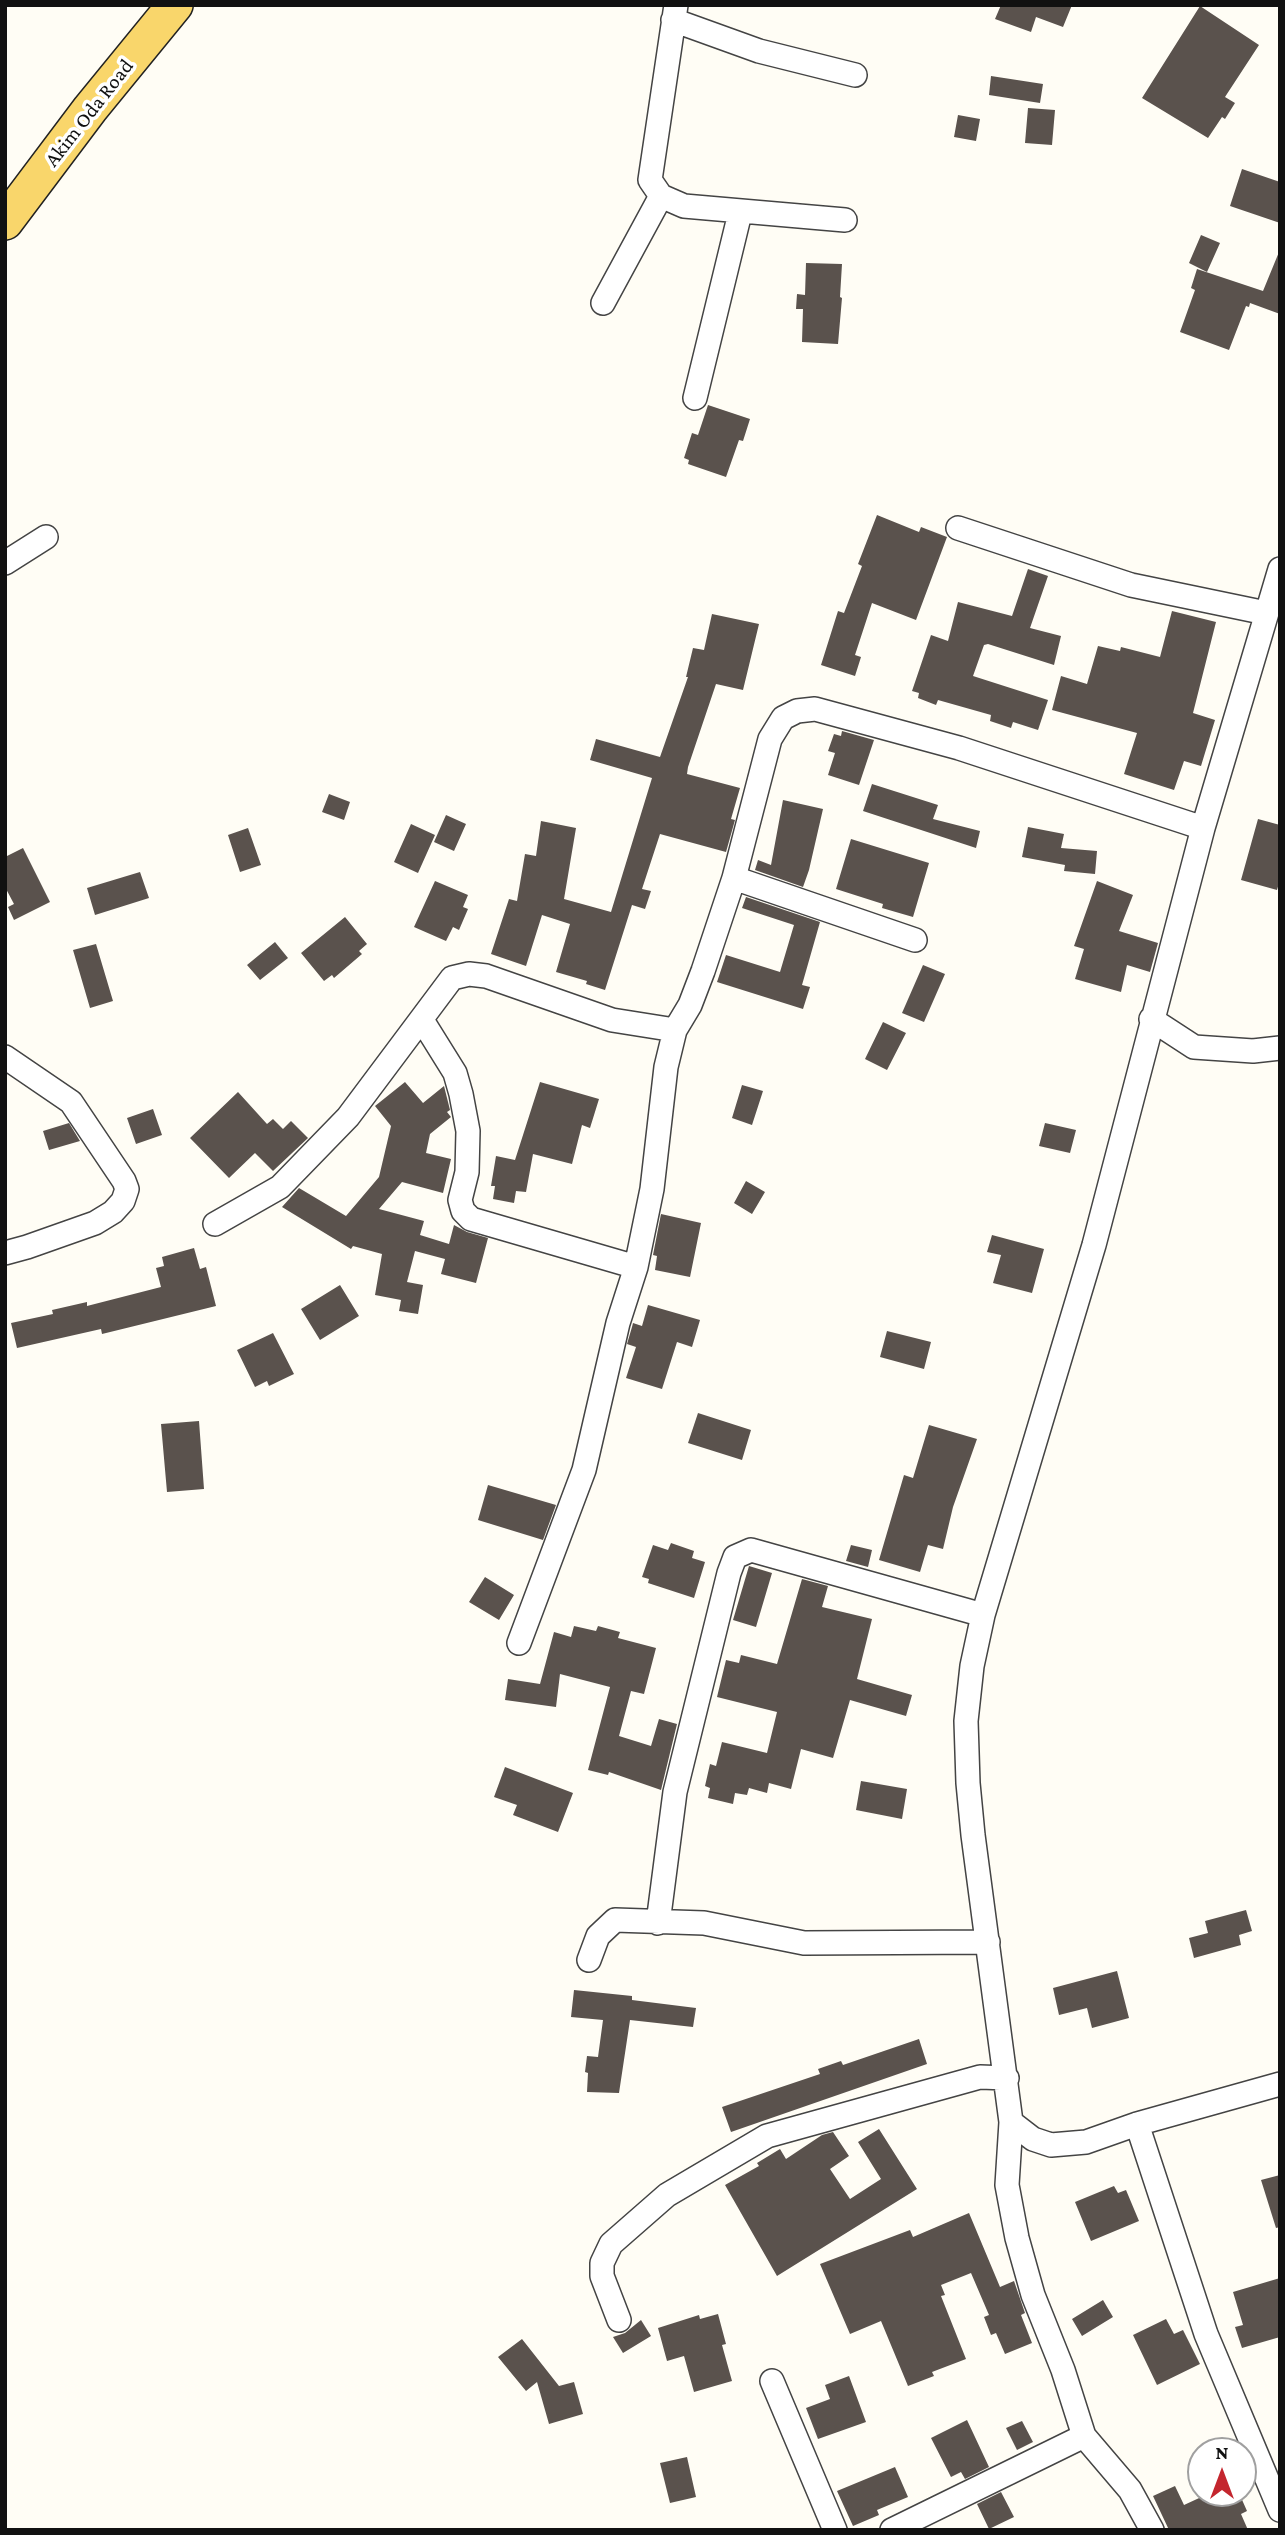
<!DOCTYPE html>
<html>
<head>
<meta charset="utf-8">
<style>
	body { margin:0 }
	#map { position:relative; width:1285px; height:2535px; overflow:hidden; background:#fffdf5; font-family:"Crimson Pro",serif }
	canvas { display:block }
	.frame { position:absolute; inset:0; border:7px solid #111; pointer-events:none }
	.north { position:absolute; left:1187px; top:2437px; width:70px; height:70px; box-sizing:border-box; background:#fff; border:2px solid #a0a0a0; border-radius:50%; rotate:0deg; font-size:19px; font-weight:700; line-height:28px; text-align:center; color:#111 }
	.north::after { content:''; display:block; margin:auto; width:24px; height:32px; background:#c4262e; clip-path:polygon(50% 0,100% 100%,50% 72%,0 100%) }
</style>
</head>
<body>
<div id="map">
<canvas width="1285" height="2535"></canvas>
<div class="frame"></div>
<div class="north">N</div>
</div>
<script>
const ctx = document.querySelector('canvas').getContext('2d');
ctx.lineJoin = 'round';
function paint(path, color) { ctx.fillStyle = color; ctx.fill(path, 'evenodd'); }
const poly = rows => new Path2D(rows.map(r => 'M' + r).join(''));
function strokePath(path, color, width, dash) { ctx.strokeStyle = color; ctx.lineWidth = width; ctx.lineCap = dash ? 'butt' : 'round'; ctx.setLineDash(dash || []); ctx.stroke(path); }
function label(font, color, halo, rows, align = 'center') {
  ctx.font = font + ' "Crimson Pro",serif'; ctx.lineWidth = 7; ctx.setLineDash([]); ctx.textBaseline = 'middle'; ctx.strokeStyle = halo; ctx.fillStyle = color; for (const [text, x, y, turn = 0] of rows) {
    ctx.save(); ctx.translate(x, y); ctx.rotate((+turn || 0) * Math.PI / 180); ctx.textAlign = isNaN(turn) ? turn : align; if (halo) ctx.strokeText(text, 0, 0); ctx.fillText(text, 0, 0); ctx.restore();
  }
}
paint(poly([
	[1001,5,1072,5,1063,27,1036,17,1031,32,995,19],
	[1200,6,1259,45,1225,97,1235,103,1225,119,1222,117,1208,138,1142,98],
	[991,76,1043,84,1040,103,989,95],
	[1028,108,1055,110,1052,145,1025,143],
	[958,115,980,119,976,141,954,137],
	[1242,169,1280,182,1280,223,1230,206],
	[1201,235,1220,243,1207,272,1189,263],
	[1279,252,1280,314,1250,303,1249,307,1246,306,1229,350,1180,332,1195,290,1191,288,1197,269,1263,291],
	[806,263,842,264,840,297,842,298,838,344,802,342,803,309,796,309,797,294,805,295],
	[708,405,750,419,743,441,739,440,726,477,688,464,689,460,684,458,692,433,698,435],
	[877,515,919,532,921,527,947,537,916,620,872,603,855,655,861,657,855,676,821,665,838,611,844,613,862,566,858,564],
	[1028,569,1048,576,1030,628,1061,636,1054,665,988,644,984,645,973,676,1048,700,1038,730,1013,722,1011,728,990,721,991,715,938,700,936,705,918,698,919,693,912,691,931,635,948,641,958,602,1012,616],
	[1172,611,1216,622,1193,713,1215,720,1201,766,1184,761,1174,790,1124,774,1137,733,1052,710,1061,676,1087,684,1098,646,1120,651,1121,647,1160,657],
	[712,614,759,624,743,690,716,684,688,767,687,774,740,788,731,819,735,820,726,852,660,834,642,889,651,891,645,909,632,905,605,990,586,984,587,981,556,972,570,924,542,915,526,966,491,954,509,899,517,901,525,854,536,856,541,821,576,828,564,899,611,912,652,778,590,760,596,739,660,757,688,677,686,677,693,648,704,650],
	[842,731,874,740,859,785,828,775,835,753,828,751,834,734,841,736],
	[872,784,938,805,933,819,980,831,976,848,863,811],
	[329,794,350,802,344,820,322,812],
	[783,800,823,809,809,870,803,887,755,870,758,860,771,865],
	[446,815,466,824,454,851,434,842],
	[1258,819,1280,825,1280,880,1277,890,1241,880],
	[411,824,435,835,418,873,394,862],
	[1028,827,1064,834,1061,848,1097,851,1095,874,1064,871,1065,865,1022,857],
	[248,828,261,865,240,872,228,835],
	[851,839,929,863,913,917,882,908,883,904,836,889],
	[23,848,50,902,14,920,8,907,14,904,5,887,5,857],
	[140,872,149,898,95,915,87,888],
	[435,881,468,895,463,907,468,909,459,930,453,927,446,941,414,927],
	[1097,881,1133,895,1119,931,1158,943,1150,972,1127,965,1121,992,1075,979,1084,949,1074,946],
	[746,897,820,922,802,985,810,987,803,1009,717,982,726,955,780,972,794,925,742,908],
	[345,917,367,944,359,951,362,954,334,978,332,975,324,981,301,953],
	[275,942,288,958,260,980,247,965],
	[96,944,113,1001,90,1008,73,950],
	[923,965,945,974,924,1022,902,1013],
	[883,1022,906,1033,887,1070,865,1059],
	[405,1082,423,1103,444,1086,450,1110,447,1112,451,1117,430,1134,426,1153,451,1159,443,1193,402,1182,379,1209,424,1221,420,1235,449,1244,454,1225,467,1232,488,1238,476,1283,441,1274,445,1259,415,1251,407,1282,423,1285,418,1314,399,1311,401,1300,375,1295,382,1254,353,1246,351,1249,282,1207,299,1188,346,1216,379,1177,391,1126,375,1106],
	[540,1082,599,1099,590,1128,582,1125,572,1164,533,1154,526,1192,516,1191,514,1203,493,1199,495,1186,491,1186,496,1156,515,1160],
	[742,1085,763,1091,752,1125,732,1118],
	[238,1092,267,1124,273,1119,283,1129,291,1121,308,1138,273,1171,255,1153,229,1178,190,1138],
	[153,1109,162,1135,136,1144,127,1118],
	[69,1123,80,1141,49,1150,43,1131],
	[1045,1123,1076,1130,1070,1153,1039,1146],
	[746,1181,765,1192,752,1214,734,1203],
	[661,1214,701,1223,690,1277,655,1270,657,1256,653,1255],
	[992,1235,1044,1249,1032,1293,993,1283,1001,1255,987,1252],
	[194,1248,200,1269,206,1267,216,1306,102,1334,101,1329,17,1348,11,1323,53,1314,52,1310,87,1302,87,1306,161,1287,156,1268,164,1266,162,1257],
	[340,1285,359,1316,320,1340,301,1309],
	[648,1305,700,1320,692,1347,677,1342,662,1389,626,1378,636,1347,627,1344,632,1327,633,1323,642,1326],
	[887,1331,931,1342,924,1369,880,1357],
	[273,1333,294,1374,269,1386,267,1381,255,1387,237,1350],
	[698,1413,751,1430,742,1460,688,1443],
	[199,1421,204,1489,167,1492,161,1424],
	[929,1425,977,1439,953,1507,943,1549,928,1545,920,1572,879,1560,904,1475,913,1478],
	[488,1485,556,1505,543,1540,478,1520],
	[671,1543,694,1551,692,1558,705,1562,694,1598,648,1583,649,1579,642,1577,653,1545,668,1550],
	[851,1545,872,1550,868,1567,846,1561],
	[749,1566,772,1573,756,1627,733,1620],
	[485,1577,514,1595,499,1620,469,1602],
	[802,1579,828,1586,822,1607,872,1619,857,1679,912,1695,906,1716,850,1700,833,1758,801,1749,791,1789,769,1783,767,1793,749,1788,747,1795,735,1793,733,1804,708,1798,710,1788,705,1786,710,1764,716,1766,722,1742,767,1753,777,1712,717,1697,726,1660,739,1663,741,1655,777,1664],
	[574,1626,596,1631,598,1626,620,1632,618,1638,656,1648,644,1694,631,1691,619,1736,651,1746,659,1719,677,1724,661,1790,609,1772,608,1775,588,1770,610,1687,560,1674,556,1707,505,1700,508,1679,540,1684,554,1632,571,1637],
	[505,1767,573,1793,558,1832,513,1815,517,1805,494,1797],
	[861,1781,907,1789,902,1819,856,1810],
	[1246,1910,1252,1931,1239,1935,1241,1945,1194,1958,1189,1938,1208,1933,1205,1921],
	[1117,1971,1129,2018,1092,2028,1087,2008,1059,2015,1053,1988],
	[574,1990,632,1996,632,2000,696,2008,693,2027,630,2020,619,2093,587,2092,588,2073,585,2072,587,2056,598,2057,603,2020,571,2017],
	[919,2039,927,2064,731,2132,722,2107,820,2074,818,2069,841,2061,843,2065],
	[879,2129,917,2189,777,2276,725,2185,759,2166,757,2163,780,2149,786,2159,822,2135,833,2132,849,2156,830,2169,850,2199,881,2179,858,2142],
	[1280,2175,1280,2227,1276,2228,1261,2180],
	[1114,2186,1118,2193,1126,2190,1139,2221,1091,2241,1075,2202],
	[969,2213,1000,2287,1014,2281,1025,2313,1021,2315,1032,2343,1005,2354,996,2333,991,2335,984,2317,989,2315,971,2273,941,2285,945,2295,941,2296,966,2359,932,2372,934,2376,908,2386,881,2321,850,2334,820,2264,910,2230,913,2237],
	[1280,2278,1280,2337,1242,2348,1235,2327,1243,2325,1233,2292],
	[1103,2300,1113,2317,1082,2336,1072,2319],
	[718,2314,726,2344,722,2345,732,2381,694,2392,684,2356,667,2361,658,2328,699,2315,700,2319],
	[1166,2319,1174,2334,1183,2330,1200,2364,1157,2385,1133,2335],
	[641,2320,651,2336,623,2353,613,2337,625,2333],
	[522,2339,559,2386,574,2382,583,2414,549,2424,537,2382,526,2391,498,2357],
	[849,2376,866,2422,818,2439,806,2408,830,2399,825,2385],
	[967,2420,989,2467,965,2479,961,2472,951,2477,931,2438],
	[1022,2421,1033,2442,1017,2450,1006,2428],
	[687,2457,696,2497,670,2503,660,2463],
	[895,2467,908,2497,877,2510,879,2515,853,2526,837,2491],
	[1175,2486,1184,2505,1210,2493,1239,2493,1247,2511,1241,2514,1248,2530,1169,2530,1153,2496],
	[1001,2492,1014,2517,989,2529,977,2504]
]), '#5a524d');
const minor = poly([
	[676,5,650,180,661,196,684,206,845,220],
	[673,20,759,51,855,75],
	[603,303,661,196],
	[695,398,740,213],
	[958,528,1131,585,1266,613],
	[5,563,46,537],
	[1280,569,1203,828,1094,1245,983,1615,972,1666,966,1721,968,1783,973,1835,1011,2122,1033,2139,1051,2145,1086,2142,1137,2124,1280,2084],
	[734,878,915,940],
	[1151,1019,1194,1047,1253,1051,1280,1048],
	[422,1020,455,1073,461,1094,468,1131,467,1172,460,1200,463,1211,471,1219,636,1267],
	[5,1057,71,1102,124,1181,127,1189,123,1201,113,1212,95,1223,27,1247,5,1253],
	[215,1224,280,1187,348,1117,452,978,469,974,486,976,612,1020,675,1030],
	[519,1643,584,1470,618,1323,636,1267,652,1189,666,1067,675,1030,690,1005,703,971,734,878,770,739,783,718,797,711,815,709,959,748,1203,828],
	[658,1923,675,1792,729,1573,735,1557,751,1550,983,1615],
	[589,1960,598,1936,615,1920,704,1923,804,1943,988,1942],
	[1011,2122,1007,2185,1017,2238,1033,2295,1063,2370,1084,2436,1130,2490,1152,2530],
	[1137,2124,1206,2334,1280,2510],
	[619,2320,602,2276,602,2263,611,2244,667,2195,767,2136,980,2077,1007,2078],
	[772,2381,835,2530],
	[892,2530,1084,2436]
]);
const primary = poly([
	[5,222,90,109,175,5]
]);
strokePath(minor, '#444', 26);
strokePath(primary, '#222', 38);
strokePath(minor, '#fff', 23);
strokePath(primary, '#f9d66b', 35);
label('21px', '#111', '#fff', [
	["Akim Oda Road",89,113,-52]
]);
</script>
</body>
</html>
